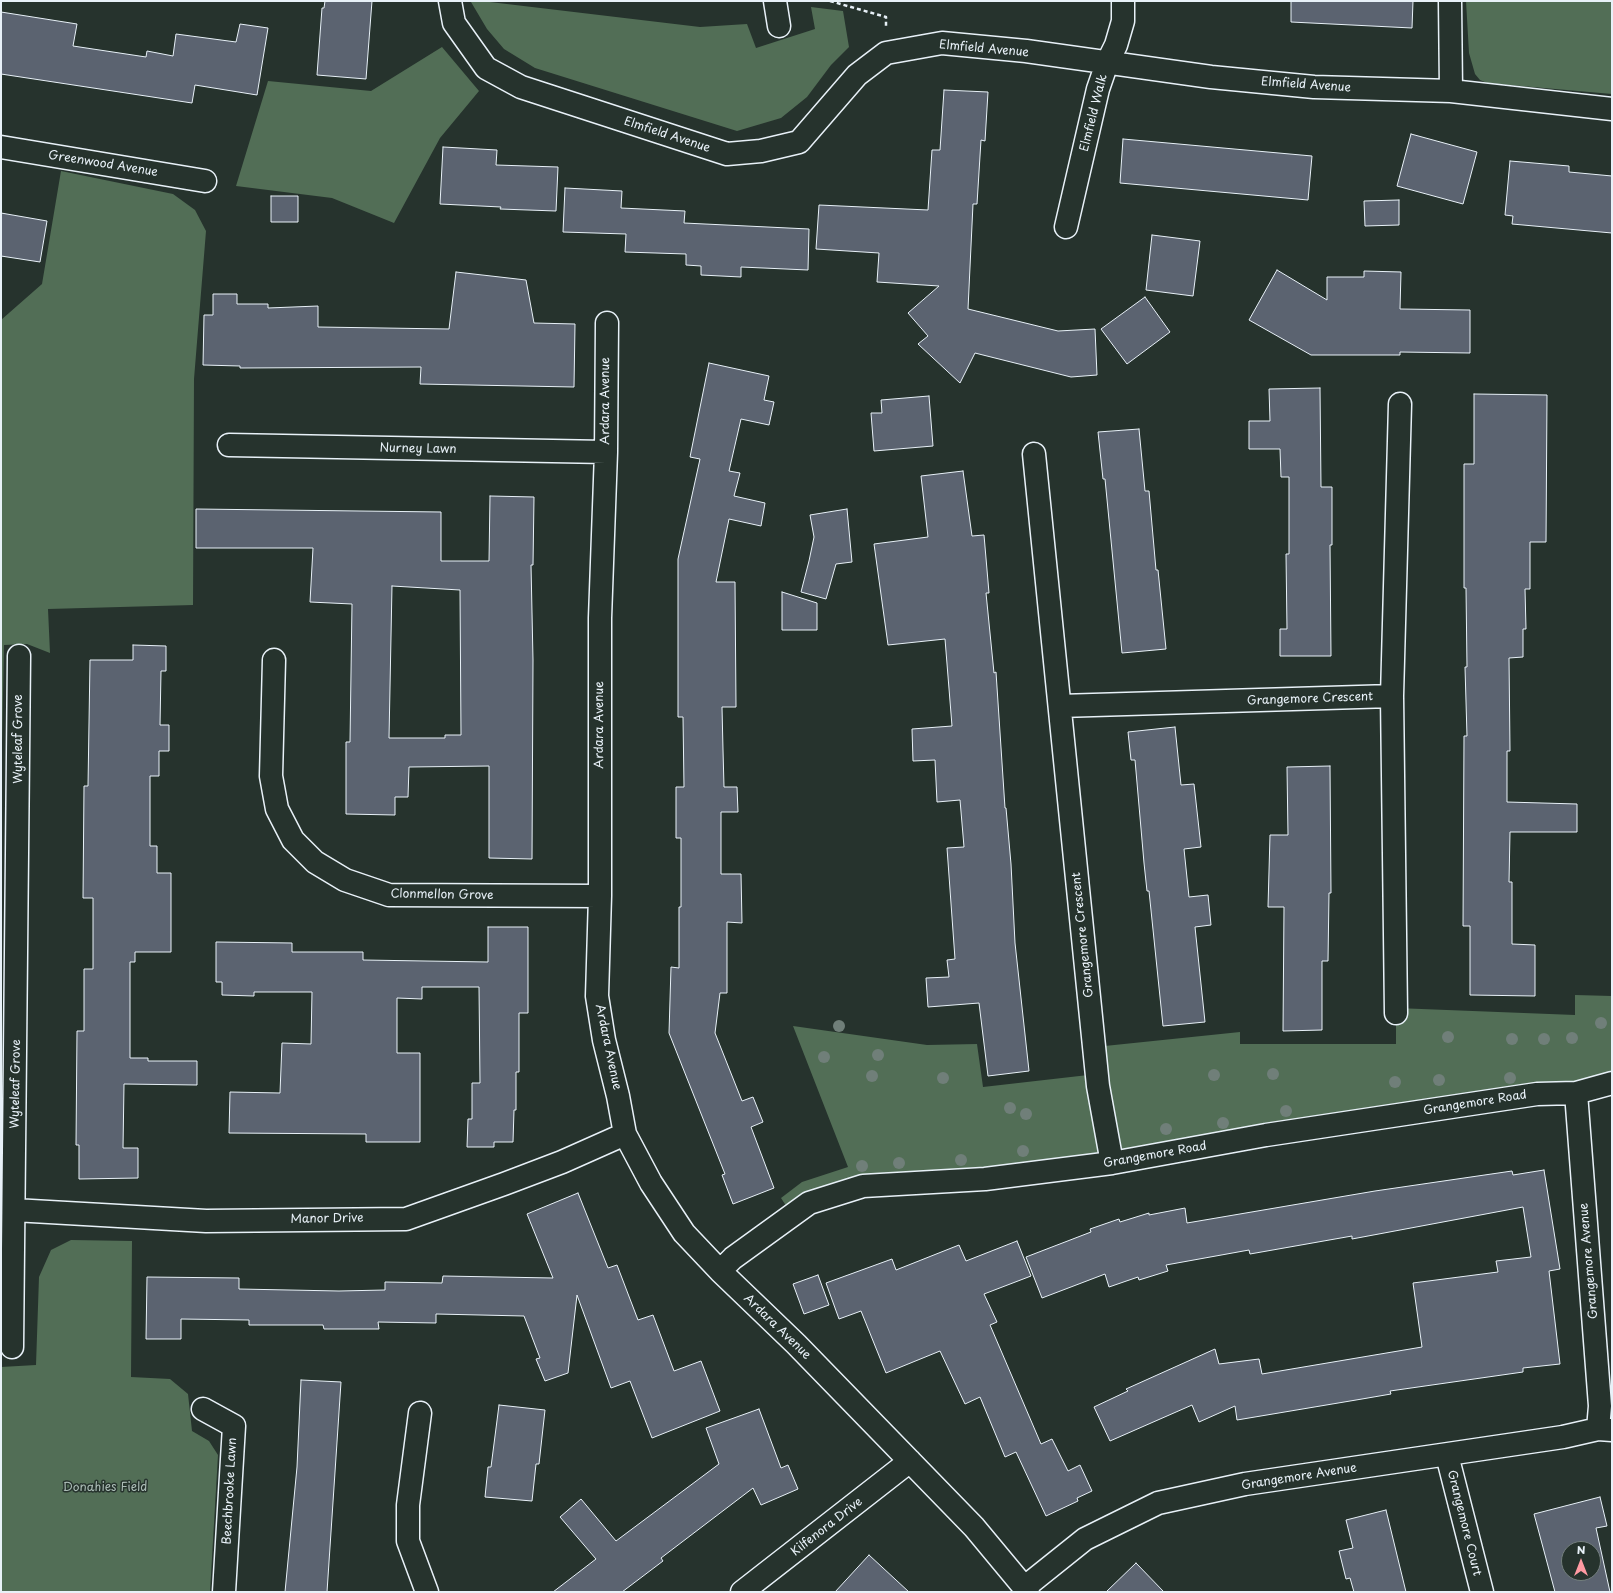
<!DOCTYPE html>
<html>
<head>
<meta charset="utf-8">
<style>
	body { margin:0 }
	#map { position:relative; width:1613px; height:1593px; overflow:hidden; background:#26332d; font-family:"Playpen Sans",sans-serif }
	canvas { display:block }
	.frame { position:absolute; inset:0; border:2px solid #e8f1f8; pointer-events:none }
	.north { position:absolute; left:1561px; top:1541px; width:40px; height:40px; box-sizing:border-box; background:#26332d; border:1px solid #747f7e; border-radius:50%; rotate:0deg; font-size:11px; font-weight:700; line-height:16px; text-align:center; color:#e8f1f8 }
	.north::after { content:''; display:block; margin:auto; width:14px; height:18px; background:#ff9aa2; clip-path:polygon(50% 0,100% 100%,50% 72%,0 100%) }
</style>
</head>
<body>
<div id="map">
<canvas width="1613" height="1593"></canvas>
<div class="frame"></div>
<div class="north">N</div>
</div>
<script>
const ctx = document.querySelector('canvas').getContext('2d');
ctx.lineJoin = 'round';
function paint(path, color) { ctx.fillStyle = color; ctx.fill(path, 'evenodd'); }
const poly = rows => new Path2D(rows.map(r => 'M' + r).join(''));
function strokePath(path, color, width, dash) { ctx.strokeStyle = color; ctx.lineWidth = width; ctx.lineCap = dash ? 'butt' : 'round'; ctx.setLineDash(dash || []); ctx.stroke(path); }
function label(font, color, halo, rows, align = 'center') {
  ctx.font = font + ' "Playpen Sans",sans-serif'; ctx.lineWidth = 3; ctx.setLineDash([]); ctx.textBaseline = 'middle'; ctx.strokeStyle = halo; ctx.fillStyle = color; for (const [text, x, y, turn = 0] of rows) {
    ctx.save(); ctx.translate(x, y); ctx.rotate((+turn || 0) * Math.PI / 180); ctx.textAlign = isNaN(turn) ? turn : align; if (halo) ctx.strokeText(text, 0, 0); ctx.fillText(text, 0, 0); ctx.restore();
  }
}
paint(poly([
	[1466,1,1612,1,1612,94,1487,83,1480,80,1475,74,1469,53],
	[471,2,490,2,700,27,747,24,756,48,815,29,811,7,843,11,849,47,831,65,807,97,781,118,737,131,535,68,504,49,487,29],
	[442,47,479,91,440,138,394,223,332,198,236,186,268,81,371,91],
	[61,171,173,194,195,210,206,231,194,379,193,605,48,609,50,653,27,644,4,645,1,792,1,320,42,284],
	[1575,995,1612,996,1612,1082,1266,1134,863,1185,792,1215,781,1198,802,1182,848,1167,793,1026,927,1045,977,1044,983,1087,1097,1074,1095,1047,1240,1032,1240,1044,1396,1044,1396,1008,1575,1015],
	[71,1240,132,1241,131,1377,170,1379,188,1394,192,1431,209,1441,218,1455,210,1592,1,1592,1,1367,36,1365,39,1277,51,1250]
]), '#526e56');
const building = poly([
	[325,1,372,1,366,79,317,75,322,8,324,8,325,1],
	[1291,1,1413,1,1412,28,1291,22,1291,1],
	[1,12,77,24,73,46,146,57,147,51,173,56,176,34,236,42,240,24,268,28,257,95,195,85,192,103,1,74,1,12],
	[944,90,988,92,985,141,981,140,977,204,973,204,968,309,1058,331,1095,329,1097,375,1071,377,975,353,960,383,918,344,928,336,908,313,939,286,877,282,879,253,816,249,819,205,928,210,932,150,940,150,944,90],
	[1411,134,1477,152,1463,204,1397,186,1411,134],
	[1123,139,1312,156,1308,200,1120,183,1123,139],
	[443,147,497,150,496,165,558,167,556,211,500,209,501,207,440,204,443,147],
	[1510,161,1569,166,1569,172,1612,176,1612,233,1512,224,1513,216,1505,215,1510,161],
	[565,188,622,191,621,208,685,211,684,223,809,229,808,270,741,267,741,277,701,275,701,266,686,265,686,254,625,252,626,234,563,232,565,188],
	[271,196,298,196,298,222,271,222,271,196],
	[1399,200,1399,225,1365,226,1364,201,1399,200],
	[1,213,47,221,40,262,1,256,1,213],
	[1152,235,1200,241,1193,296,1146,290,1152,235],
	[1277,270,1327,300,1327,277,1364,277,1364,271,1401,272,1400,309,1470,310,1470,353,1400,352,1400,355,1311,355,1249,320,1277,270],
	[456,272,526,280,534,323,575,324,574,387,420,384,421,367,240,368,240,366,203,365,204,315,213,315,213,294,237,294,237,304,268,304,268,308,318,306,318,327,449,329,456,272],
	[1145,297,1170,332,1127,364,1101,329,1145,297],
	[709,363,769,376,764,400,774,402,769,425,741,419,729,471,740,473,734,496,765,503,761,526,729,519,716,582,735,582,736,707,722,707,723,750,724,787,737,787,738,812,721,812,721,874,741,874,742,923,727,922,727,993,720,993,715,1033,742,1101,753,1097,763,1122,751,1127,774,1188,733,1204,722,1175,725,1174,669,1033,671,967,679,968,679,907,681,907,681,838,676,838,676,787,684,787,683,717,678,717,678,559,700,459,690,457,709,363],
	[1320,388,1321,487,1332,487,1332,545,1330,545,1331,656,1280,656,1280,629,1287,629,1286,554,1289,554,1289,477,1281,477,1280,449,1249,449,1249,421,1270,421,1269,389,1320,388],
	[1474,394,1547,395,1546,542,1530,542,1530,589,1525,589,1526,629,1523,629,1523,657,1509,658,1510,751,1507,751,1507,802,1577,804,1577,832,1510,832,1509,882,1512,882,1512,944,1535,945,1535,996,1470,995,1470,926,1463,926,1464,736,1467,736,1465,667,1467,667,1466,588,1464,588,1464,464,1474,464,1474,394],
	[929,396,933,446,874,451,871,413,882,413,881,400,929,396],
	[1139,429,1145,491,1149,491,1156,570,1158,570,1166,649,1122,653,1105,479,1103,479,1098,432,1139,429],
	[963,471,972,536,984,535,989,593,986,593,994,673,996,672,1005,808,1006,808,1011,864,1015,943,1029,1071,988,1076,979,1003,928,1007,926,978,949,977,947,960,955,959,947,848,964,847,960,800,937,802,935,760,913,761,912,729,952,726,945,639,888,645,874,544,928,537,921,476,963,471],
	[490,496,534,497,533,565,531,565,533,660,532,859,489,858,489,766,409,767,408,797,395,797,395,815,346,814,346,742,350,742,352,604,310,602,313,548,196,548,196,509,441,512,441,561,489,561,490,496],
	[392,586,460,590,461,735,445,735,445,738,389,738,392,586],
	[847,509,852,562,836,564,826,599,801,592,809,561,814,537,810,515,847,509],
	[782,592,817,603,817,630,782,630,782,592],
	[133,645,166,646,166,671,161,671,160,725,169,725,169,751,159,751,159,776,150,776,150,846,157,846,157,873,171,873,171,952,135,952,135,962,130,962,130,1058,148,1058,148,1061,197,1061,197,1085,124,1084,123,1148,138,1148,138,1178,79,1179,79,1145,76,1145,77,1031,84,1031,84,969,93,969,93,898,83,898,84,786,88,786,90,660,133,660,133,645],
	[1175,727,1181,785,1194,784,1201,847,1184,849,1189,897,1208,895,1211,925,1195,927,1205,1022,1163,1026,1149,891,1147,891,1144,863,1135,760,1131,760,1128,732,1175,727],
	[1330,766,1331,893,1329,893,1328,961,1322,961,1322,1030,1283,1031,1284,907,1268,907,1270,835,1288,835,1287,767,1330,766],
	[488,927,528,927,528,1013,519,1013,519,1072,516,1072,516,1110,514,1110,513,1142,494,1142,494,1147,467,1147,468,1119,472,1119,472,1083,480,1083,479,987,422,987,422,999,397,998,397,1053,420,1053,420,1142,366,1142,366,1134,229,1133,230,1092,280,1093,282,1043,311,1044,312,992,254,992,254,996,222,995,222,982,216,982,216,942,292,943,292,952,363,952,363,960,488,962,488,927],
	[1544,1170,1560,1269,1549,1271,1560,1364,1523,1368,1523,1372,1390,1391,1391,1394,1362,1399,1237,1420,1235,1406,1199,1422,1192,1405,1110,1441,1094,1407,1128,1391,1126,1389,1215,1349,1219,1364,1259,1359,1262,1374,1422,1347,1413,1283,1498,1272,1496,1261,1531,1257,1523,1207,1352,1239,1352,1236,1250,1254,1249,1250,1166,1265,1168,1271,1139,1280,1138,1277,1109,1287,1105,1274,1042,1298,1026,1257,1091,1232,1090,1229,1119,1219,1120,1222,1149,1213,1149,1215,1185,1208,1187,1223,1375,1191,1512,1171,1513,1175,1544,1170],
	[578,1193,608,1268,617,1265,638,1320,653,1315,674,1371,701,1361,720,1411,652,1438,630,1381,611,1388,577,1295,568,1373,545,1381,536,1359,540,1358,524,1316,436,1314,436,1323,378,1322,379,1329,324,1329,323,1325,249,1325,249,1320,181,1319,181,1339,146,1339,147,1277,239,1278,239,1289,339,1291,385,1290,385,1282,442,1283,443,1276,553,1278,527,1214,578,1193],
	[1017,1241,1031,1276,984,1294,997,1322,990,1325,1041,1444,1052,1439,1068,1471,1080,1465,1092,1491,1077,1498,1078,1501,1046,1516,1016,1452,1005,1457,980,1397,965,1404,940,1351,886,1373,861,1311,839,1319,826,1283,892,1259,896,1270,959,1245,966,1261,1017,1241],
	[818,1275,829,1305,804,1314,793,1284,818,1275],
	[301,1380,341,1382,327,1592,285,1592,297,1467,301,1380],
	[499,1405,545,1410,539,1464,536,1464,532,1501,485,1497,488,1467,491,1467,499,1405],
	[759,1409,781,1468,788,1465,798,1489,761,1505,753,1488,661,1558,663,1561,622,1592,553,1592,596,1559,560,1517,581,1499,616,1541,719,1464,706,1428,759,1409],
	[1600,1497,1607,1526,1596,1528,1610,1592,1555,1592,1534,1514,1600,1497],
	[1569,1549,1593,1549,1593,1573,1569,1573,1569,1549],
	[1386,1510,1406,1592,1354,1592,1350,1578,1346,1579,1339,1551,1353,1548,1346,1520,1386,1510],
	[869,1555,909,1592,835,1592,869,1555],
	[1136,1563,1164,1592,1106,1592,1136,1563]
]);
paint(building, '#5b6370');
strokePath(building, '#e8f1f8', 1);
const minor = poly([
	[450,1,454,23,486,68,521,87,727,154,761,151,799,142,857,75,886,53,942,43,1026,51,1211,77,1314,87,1451,91,1612,109],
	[775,1,779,26],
	[1450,1,1451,91],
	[1,147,205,181],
	[1066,227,1098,89,1107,63,1116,45,1123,21,1123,1],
	[607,323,606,452,600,618,600,896,597,996,604,1040,618,1096,625,1134,651,1183,684,1233,720,1271,796,1344,974,1527,1028,1592],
	[229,445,606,452],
	[1034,454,1098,1086,1112,1163],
	[274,660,271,776,277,809,293,840,315,862,345,880,389,895,600,896],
	[1060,706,1392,696],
	[1396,1013,1392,696,1400,404],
	[1576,1093,1600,1406,1598,1429],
	[14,1210,206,1221,406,1219,504,1184,562,1162,625,1134],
	[720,1271,733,1258,809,1203,863,1186,985,1179,1112,1163,1266,1135,1537,1094,1576,1093,1612,1083],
	[12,1347,19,656],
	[203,1409,234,1426,224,1592],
	[420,1413,408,1505,408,1541,427,1592],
	[1447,1455,1482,1592],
	[1025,1587,1085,1539,1158,1503,1245,1484,1563,1437,1598,1429,1612,1430],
	[742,1592,910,1461]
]);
strokePath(minor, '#e8f1f8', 25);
strokePath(poly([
	[830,1,886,17,886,26]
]), '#e8f1f8', 2.5, [4, 3]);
strokePath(minor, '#26332d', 22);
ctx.fillStyle = '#707f79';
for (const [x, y] of [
	[1601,1023],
	[839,1026],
	[1448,1037],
	[1572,1038],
	[1512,1039],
	[1544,1039],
	[878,1055],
	[824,1057],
	[1273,1074],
	[1214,1075],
	[872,1076],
	[943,1078],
	[1510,1078],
	[1439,1080],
	[1395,1082],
	[1010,1108],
	[1286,1111],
	[1026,1114],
	[1223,1123],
	[1166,1129],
	[1023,1151],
	[961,1160],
	[899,1163],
	[862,1166]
]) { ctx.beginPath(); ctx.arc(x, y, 6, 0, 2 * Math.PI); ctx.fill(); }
label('12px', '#e8f1f8', '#26332d', [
	["Elmfield Avenue",984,49,5],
	["Elmfield Avenue",1306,85,4],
	["Elmfield Walk",1094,113,-76],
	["Elmfield Avenue",667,135,18],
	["Greenwood Avenue",103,164,9],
	["Ardara Avenue",606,401,-90],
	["Nurney Lawn",418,449,1],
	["Grangemore Crescent",1310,699,-2],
	["Ardara Avenue",600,725,-90],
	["Wyteleaf Grove",19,739,-90],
	["Clonmellon Grove",442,895,1],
	["Grangemore Crescent",1083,935,-96],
	["Ardara Avenue",608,1047,78],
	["Wyteleaf Grove",16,1084,-89],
	["Grangemore Road",1475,1103,-9],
	["Grangemore Road",1155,1155,-10],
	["Manor Drive",327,1219,-1],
	["Grangemore Avenue",1589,1261,-95],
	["Ardara Avenue",777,1327,44],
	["Grangemore Avenue",1299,1477,-9],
	["Beechbrooke Lawn",230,1491,-87],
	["Grangemore Court",1464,1523,76],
	["Kilfenora Drive",827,1527,-38]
]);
label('12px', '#acbdb7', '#26332d', [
	["Donahies Field",105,1488]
]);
</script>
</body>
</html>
